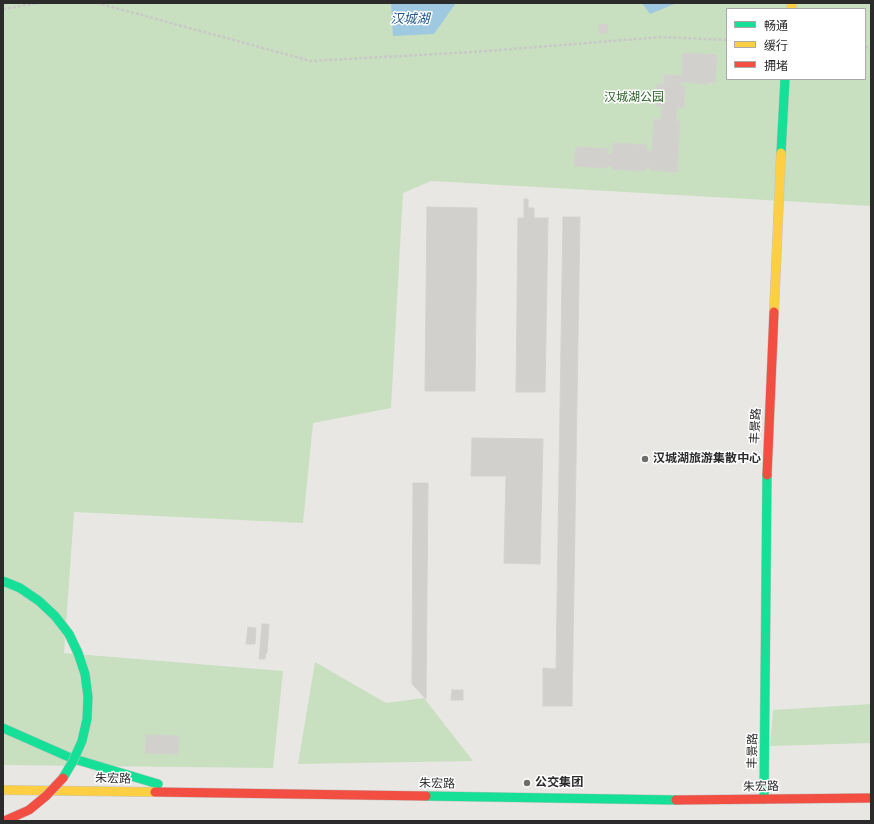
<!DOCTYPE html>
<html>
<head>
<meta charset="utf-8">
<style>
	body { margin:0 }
	#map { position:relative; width:874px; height:824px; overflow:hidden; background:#e8e7e3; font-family:Helvetica,"Noto Sans SC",sans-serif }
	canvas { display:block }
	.frame { position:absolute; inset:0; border:4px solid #2b2b2b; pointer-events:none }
	.legend { position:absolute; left:726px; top:8px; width:140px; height:72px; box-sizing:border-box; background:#fff; border:1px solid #aaa; margin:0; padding:5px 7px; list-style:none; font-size:12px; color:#2b2b2b }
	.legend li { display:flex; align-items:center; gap:8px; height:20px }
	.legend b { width:20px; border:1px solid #aaa }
</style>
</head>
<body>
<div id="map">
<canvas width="874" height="824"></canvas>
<div class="frame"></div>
<ul class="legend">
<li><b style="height:5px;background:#16e098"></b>畅通</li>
<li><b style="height:5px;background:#ffcf43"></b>缓行</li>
<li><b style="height:5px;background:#f24e42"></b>拥堵</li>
</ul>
</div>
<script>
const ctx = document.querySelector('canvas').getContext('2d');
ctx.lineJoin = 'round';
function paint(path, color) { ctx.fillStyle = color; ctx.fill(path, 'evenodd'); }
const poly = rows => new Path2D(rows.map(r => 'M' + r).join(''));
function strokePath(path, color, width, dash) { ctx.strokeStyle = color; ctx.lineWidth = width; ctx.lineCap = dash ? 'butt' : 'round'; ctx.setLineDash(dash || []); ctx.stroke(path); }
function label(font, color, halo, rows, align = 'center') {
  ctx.font = font + ' Helvetica,"Noto Sans SC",sans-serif'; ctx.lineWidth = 3; ctx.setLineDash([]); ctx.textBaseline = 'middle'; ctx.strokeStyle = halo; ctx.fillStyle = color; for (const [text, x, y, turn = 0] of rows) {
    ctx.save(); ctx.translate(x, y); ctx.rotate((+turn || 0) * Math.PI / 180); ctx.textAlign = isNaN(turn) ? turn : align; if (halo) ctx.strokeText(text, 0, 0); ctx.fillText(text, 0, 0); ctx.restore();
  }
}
paint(poly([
	[3,3,871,3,871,206,431,181,403,193,391,408,313,423,303,523,74,512,64,653,283,671,273,768,3,765],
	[727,9,865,9,865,79,727,79],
	[315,662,386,703,424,698,473,761,298,764],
	[871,704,871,743,770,746,773,710]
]), '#c9e0c0');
paint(poly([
	[391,3,456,3,434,34,393,36],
	[642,3,677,3,650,14]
]), '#9fc8e1');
const building = poly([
	[599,24,608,25,607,33,598,33,599,24],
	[683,53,717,55,715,83,708,82,708,84,681,82,680,86,685,86,684,108,677,108,676,121,680,121,677,172,650,170,650,167,646,167,645,171,612,169,612,166,607,166,606,168,574,166,576,147,608,149,607,154,612,154,613,143,647,145,647,151,652,151,654,119,661,120,662,106,656,106,657,84,664,85,664,75,682,76,683,53],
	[524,199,528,199,528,208,534,208,534,218,548,218,545,392,516,392,518,218,524,218,524,199],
	[427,207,477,208,475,391,425,391,427,207],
	[563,217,580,217,572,706,543,706,543,668,556,669,563,217],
	[472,438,543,439,540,564,504,563,506,476,471,476,472,438],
	[413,483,428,483,426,699,412,684,413,483],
	[262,624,269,624,267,653,266,653,265,659,259,659,262,624],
	[248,627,256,628,255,644,246,644,248,627],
	[452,690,463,690,463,700,451,700,452,690],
	[146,735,179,736,178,754,145,753,146,735]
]);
paint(building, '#d1d0cd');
strokePath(building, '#d3d2cf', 1);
const fast = poly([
	[781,153,785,79],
	[3,728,71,758,158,784],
	[426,796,676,800],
	[764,799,767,475]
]);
const slow = poly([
	[791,9,792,3],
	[774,312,781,153],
	[3,790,155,792]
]);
const jam = poly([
	[767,475,774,312],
	[155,792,426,796],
	[676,800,871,798]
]);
strokePath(fast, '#c2c3c2', 10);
strokePath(slow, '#c2c3c2', 10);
strokePath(jam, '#c2c3c2', 10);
strokePath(poly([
	[97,3,311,61,474,52,662,37,727,40],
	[3,9,39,3],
	[865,47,871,48]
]), '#c8c8c7', 2.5, [3, 2]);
strokePath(fast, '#16e098', 9);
strokePath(slow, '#ffcf43', 9);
strokePath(jam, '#f24e42', 9);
const fastBridge = poly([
	[3,581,20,588,39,601,55,616,69,634,78,653,85,674,88,697,87,719,82,741,73,761,63,778]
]);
const jamBridge = poly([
	[4,821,29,810,46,796,63,778]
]);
strokePath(fastBridge, '#c5c4c2', 10, []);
strokePath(jamBridge, '#c5c4c2', 10, []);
strokePath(fastBridge, '#16e098', 9);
strokePath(jamBridge, '#f24e42', 9);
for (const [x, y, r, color] of [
	[645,459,4,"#6d6d6b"],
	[527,783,4,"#6d6d6b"]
]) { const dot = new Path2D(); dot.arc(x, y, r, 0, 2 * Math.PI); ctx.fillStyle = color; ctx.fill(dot); strokePath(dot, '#fff', 1.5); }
label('12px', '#296024', '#fff', [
	["汉城湖公园",634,98]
]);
label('12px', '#2b2b2b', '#fff', [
	["丰景路",756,426,-87],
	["丰景路",753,751,-89],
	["朱宏路",113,779,1],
	["朱宏路",437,784,1],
	["朱宏路",761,787,-1]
]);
label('bold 12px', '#2b2b2b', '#fff', [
	["汉城湖旅游集散中心",653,459],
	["公交集团",535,783]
], 'left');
label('italic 13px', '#1e588c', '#fff', [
	["汉城湖",410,19]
]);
</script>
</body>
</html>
